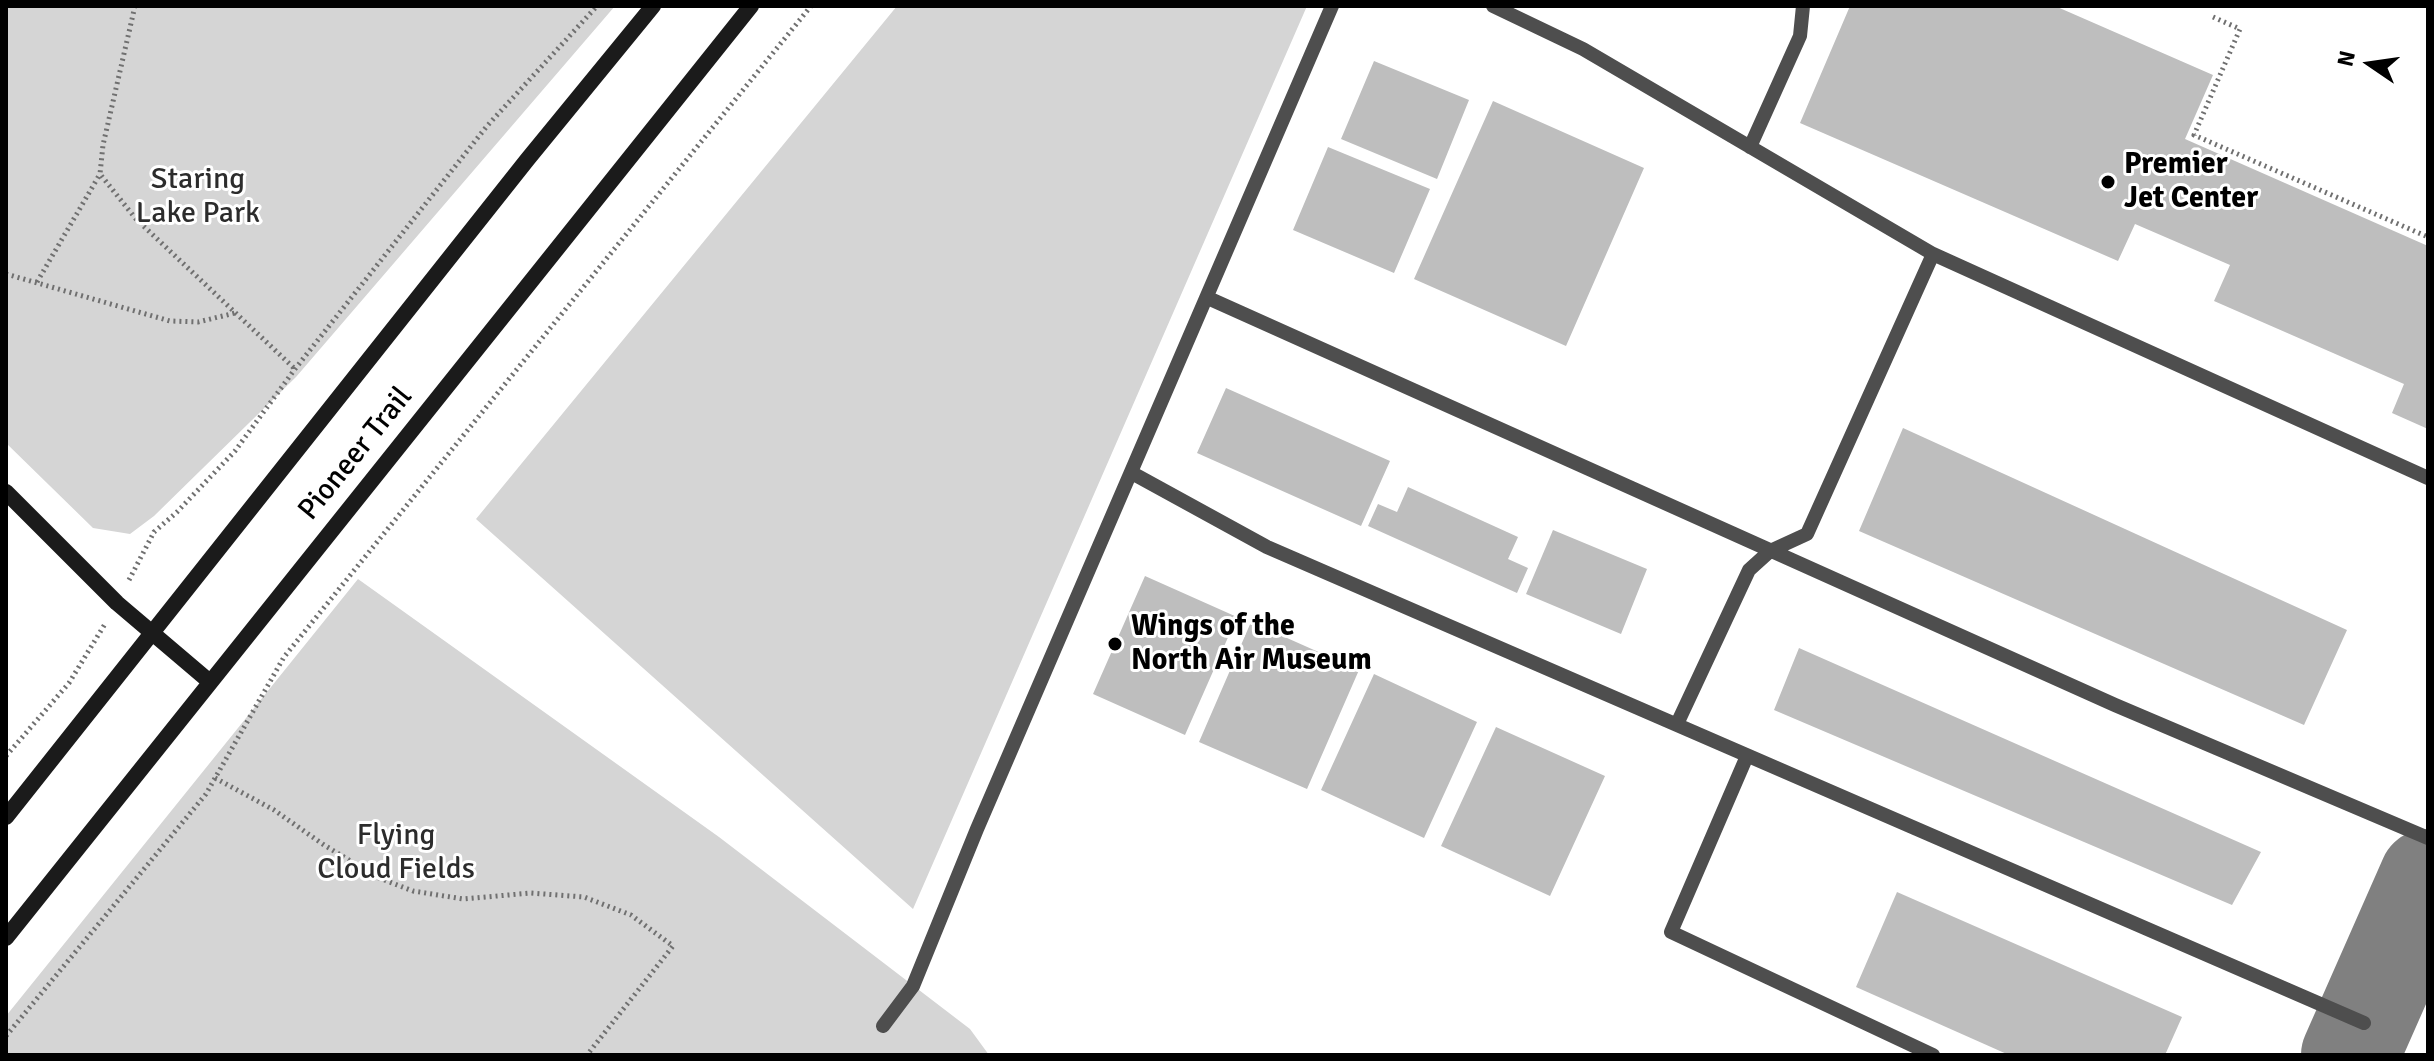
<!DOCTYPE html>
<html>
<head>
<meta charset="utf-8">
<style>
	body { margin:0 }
	#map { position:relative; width:2434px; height:1061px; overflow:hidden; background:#fff; font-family:Signika,sans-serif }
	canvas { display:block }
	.frame { position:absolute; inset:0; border:8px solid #000; pointer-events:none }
	.north { position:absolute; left:2330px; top:24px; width:80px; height:80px; -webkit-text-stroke:6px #fff; paint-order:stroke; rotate:283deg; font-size:22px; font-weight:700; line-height:32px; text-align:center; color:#000 }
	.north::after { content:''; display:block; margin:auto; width:28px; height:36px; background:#000; clip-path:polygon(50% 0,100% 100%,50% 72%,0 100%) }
</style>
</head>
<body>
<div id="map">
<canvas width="2434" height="1061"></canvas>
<div class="frame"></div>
<div class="north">N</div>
</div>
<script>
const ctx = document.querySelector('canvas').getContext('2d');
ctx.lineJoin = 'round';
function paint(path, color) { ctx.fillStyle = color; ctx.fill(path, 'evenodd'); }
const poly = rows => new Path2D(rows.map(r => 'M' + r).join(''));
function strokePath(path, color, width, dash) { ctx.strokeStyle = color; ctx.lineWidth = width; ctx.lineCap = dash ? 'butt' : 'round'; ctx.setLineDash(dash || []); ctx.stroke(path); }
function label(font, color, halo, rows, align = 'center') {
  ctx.font = font + ' Signika,sans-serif'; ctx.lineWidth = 6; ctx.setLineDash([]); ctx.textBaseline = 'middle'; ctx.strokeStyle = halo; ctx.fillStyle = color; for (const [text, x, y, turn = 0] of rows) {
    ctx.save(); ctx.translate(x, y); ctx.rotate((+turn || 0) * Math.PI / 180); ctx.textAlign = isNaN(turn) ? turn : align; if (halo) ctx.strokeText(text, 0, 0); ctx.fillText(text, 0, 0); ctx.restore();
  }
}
paint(poly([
	[6,6,615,6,296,377,154,516,130,534,93,528,6,443],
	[897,6,1307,6,913,909,476,519],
	[358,579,719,837,970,1029,989,1055,6,1055,6,1016]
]), '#d5d5d5');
strokePath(poly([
	[2350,1055,2428,878]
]), '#808080', 98);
paint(poly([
	[1850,6,2055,6,2213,75,2185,139,2428,246,2428,429,2392,413,2404,384,2214,301,2230,265,2135,224,2118,261,1800,123],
	[1374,61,1469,100,1437,179,1341,139],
	[1493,101,1644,168,1566,346,1414,279],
	[1328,147,1430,189,1394,273,1293,230],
	[1226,388,1390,461,1361,526,1197,453],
	[1903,428,2347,630,2304,725,1859,531],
	[1408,487,1518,537,1508,559,1528,568,1517,593,1368,526,1378,504,1397,512],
	[1553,530,1647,569,1621,634,1526,594],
	[1145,576,1237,617,1185,735,1093,694],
	[1251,622,1359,670,1307,789,1199,742],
	[1799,648,2261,852,2232,905,1774,710],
	[1374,674,1477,722,1424,838,1321,790],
	[1496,727,1605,776,1550,896,1441,846],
	[1897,892,2182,1017,2165,1055,2009,1055,1856,987]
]), '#bebebe');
strokePath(poly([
	[135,6,103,145,100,174,136,219,295,369],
	[2213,17,2240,29,2194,135,2428,237],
	[6,274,170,321,198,322,235,313],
	[37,282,100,174],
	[129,580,154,532,177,512,235,451,295,369,487,126,597,6],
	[6,756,69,683,105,624],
	[215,778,274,810,324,845,379,878,413,891,463,899,531,893,584,897,631,915,673,946,587,1055],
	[6,1036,206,794,284,657,811,6]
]), '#707070', 5, [2, 4]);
strokePath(poly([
	[1493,6,1583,49,1933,254,2428,478],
	[1750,147,1800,36,1803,6],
	[1208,298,2115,705,2428,838],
	[1132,473,1267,547,2364,1023],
	[1677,724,1749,570,1770,551,1807,534,1933,254],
	[1747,756,1671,932,1933,1055],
	[883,1026,913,986,977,829,1332,6]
]), '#4e4e4e', 14);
strokePath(poly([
	[6,492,117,603,210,682],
	[6,817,527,160,653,6],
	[6,938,751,6]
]), '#1b1b1b', 16);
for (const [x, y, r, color] of [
	[2108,182,8,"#000"],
	[1115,644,8,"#000"]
]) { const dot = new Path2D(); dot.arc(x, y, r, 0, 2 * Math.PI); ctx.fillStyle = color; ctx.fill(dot); strokePath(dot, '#fff', 3); }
label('bold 30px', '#000', '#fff', [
	["Premier",2124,165],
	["Jet Center",2124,199],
	["Wings of the",1131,627],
	["North Air Museum",1131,661]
], 'left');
label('30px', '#2c2c2c', '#fff', [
	["Staring",198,180],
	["Lake Park",198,214],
	["Flying",396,836],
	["Cloud Fields",396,870]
]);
label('30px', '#000', '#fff', [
	["Pioneer Trail",356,454,-51]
]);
</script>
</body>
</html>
